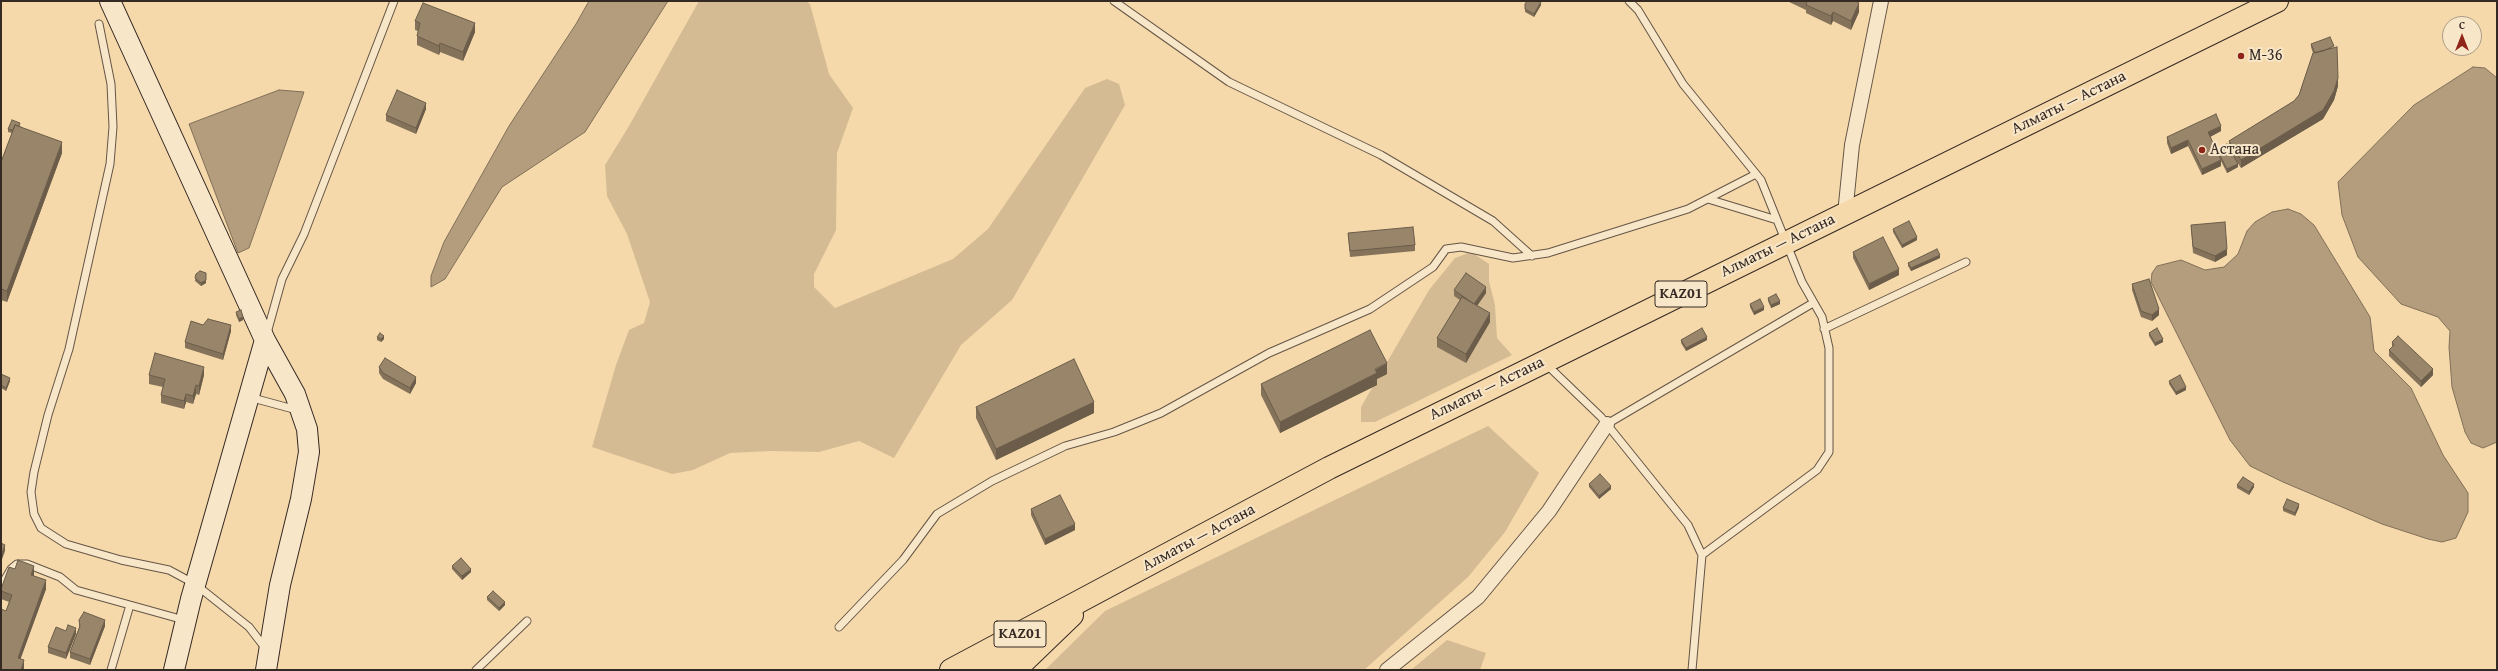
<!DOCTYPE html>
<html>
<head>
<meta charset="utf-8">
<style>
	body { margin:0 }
	#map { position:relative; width:2498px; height:671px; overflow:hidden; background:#f5d9aa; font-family:"Gentium Book Plus",serif }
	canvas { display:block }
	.frame { position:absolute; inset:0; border:2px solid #352924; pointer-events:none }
	.north { position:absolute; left:2442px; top:16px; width:40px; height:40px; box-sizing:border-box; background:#f8e6c8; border:1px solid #aa9a86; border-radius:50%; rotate:0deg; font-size:11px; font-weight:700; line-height:16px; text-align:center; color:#352924 }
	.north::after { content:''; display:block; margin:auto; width:14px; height:18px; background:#8f2418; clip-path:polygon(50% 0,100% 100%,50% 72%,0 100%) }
</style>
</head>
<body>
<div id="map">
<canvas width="2498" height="671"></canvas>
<div class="frame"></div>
<div class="north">С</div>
</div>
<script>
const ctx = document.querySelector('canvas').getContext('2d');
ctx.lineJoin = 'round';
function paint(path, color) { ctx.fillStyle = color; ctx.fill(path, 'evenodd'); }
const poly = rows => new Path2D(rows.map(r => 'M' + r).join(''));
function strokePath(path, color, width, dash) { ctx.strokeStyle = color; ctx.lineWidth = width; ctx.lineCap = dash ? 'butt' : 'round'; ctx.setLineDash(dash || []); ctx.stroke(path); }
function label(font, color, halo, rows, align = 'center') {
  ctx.font = font + ' "Gentium Book Plus",serif'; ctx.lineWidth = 4; ctx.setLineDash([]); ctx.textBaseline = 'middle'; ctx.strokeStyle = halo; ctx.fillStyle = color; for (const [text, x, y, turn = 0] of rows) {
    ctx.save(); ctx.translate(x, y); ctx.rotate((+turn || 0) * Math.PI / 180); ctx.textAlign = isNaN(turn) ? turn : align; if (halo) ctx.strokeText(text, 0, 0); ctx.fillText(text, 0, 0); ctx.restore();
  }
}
paint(poly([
	[699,1,806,1,810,4,829,74,853,108,837,153,836,230,814,274,814,287,835,308,953,259,988,229,1085,88,1107,79,1119,84,1125,105,1012,300,961,345,894,458,859,441,819,452,771,451,730,453,693,470,672,474,592,447,616,365,629,330,644,323,650,302,627,234,607,196,605,165,629,126],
	[1471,252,1489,264,1489,281,1495,305,1497,338,1512,355,1375,422,1361,422,1361,407,1429,290,1455,258],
	[1488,426,1539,473,1505,532,1468,577,1364,670,1045,670,1105,611],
	[1447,640,1486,653,1480,670,1411,670]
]), '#d4bb93');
const water = poly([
	[589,1,668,1,585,132,502,187,445,279,431,287,431,276,444,242,509,126,576,24,589,1],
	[2473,67,2485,68,2497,78,2497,442,2483,448,2471,443,2465,432,2452,387,2449,347,2450,331,2438,317,2401,304,2358,257,2342,215,2338,182,2414,105,2473,67],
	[279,90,304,92,249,248,238,253,189,124,279,90],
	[2288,209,2301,214,2314,225,2370,317,2374,351,2411,388,2443,455,2468,493,2468,512,2456,538,2442,542,2428,539,2382,524,2283,482,2250,466,2230,440,2151,282,2152,273,2157,266,2181,260,2205,270,2224,267,2238,254,2247,231,2255,222,2272,212,2288,209]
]);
paint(water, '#b49d7c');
strokePath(water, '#816f59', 1);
const lane = poly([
	[1114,1,1229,82,1381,155,1493,221,1532,256],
	[1629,1,1638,10,1683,84,1761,180,1802,282,1822,317,1829,348,1829,452,1817,470,1702,555],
	[99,24,111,84,113,127,110,164,69,349,48,415,34,472,31,492,34,514,41,528,66,544,121,560,169,570,195,584,249,627,266,649],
	[1708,199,1777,220],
	[1824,329,1966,262],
	[267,333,282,279,304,234,394,1],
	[1546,364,1601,417,1688,525,1702,555,1692,670],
	[249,397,297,410],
	[1607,424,1813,303],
	[1,586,11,569,17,564,27,564,60,577,76,590,184,620],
	[839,627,903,560,937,514,992,481,1065,446,1114,432,1161,413,1269,353,1370,309,1433,267,1446,249,1461,247,1513,258,1548,253,1688,209,1756,174],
	[111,670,130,605],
	[476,670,527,621]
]);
const street = poly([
	[1845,214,1852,145,1881,1],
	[1387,670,1478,597,1549,511,1607,424]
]);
const secondary = poly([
	[110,1,265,340,295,394,307,429,309,452,301,499,280,585,266,670],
	[174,670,191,599,265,340]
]);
const highway = poly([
	[951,670,1329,468,2277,1],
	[987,670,1016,647],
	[1015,670,1072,615]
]);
strokePath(lane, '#655546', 9);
strokePath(street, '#655546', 16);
strokePath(secondary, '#352924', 22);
strokePath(highway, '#352924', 24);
strokePath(lane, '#f8e6c8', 7);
strokePath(street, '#f8e6c8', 14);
strokePath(secondary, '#f8e6c8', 20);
strokePath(highway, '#f5d9aa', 22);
paint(poly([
	[1787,1,1855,1,1859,12,1851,30,1833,21,1831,25,1806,13,1806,10],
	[1525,4,1541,5,1534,17,1525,12],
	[415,21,475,32,463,61,440,52,439,55,417,45,417,36,418,31,415,30],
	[2311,44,2334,48,2338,86,2334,100,2323,119,2241,168,2237,162,2238,167,2227,173,2221,161,2221,166,2202,175,2188,146,2171,154,2167,143,2167,137,2221,131,2210,137,2217,150,2229,148,2229,141,2294,101,2299,95,2313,53,2311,47],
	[426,109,416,134,386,121,386,115],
	[20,126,62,153,7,302,1,300,1,162,12,133,8,132,8,129],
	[2191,225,2227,255,2215,262,2193,253],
	[1893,229,1917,240,1902,248,1893,232],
	[1348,233,1415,245,1415,251,1350,257],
	[1853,252,1899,275,1869,290,1853,258],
	[1940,258,1911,271,1908,266,1908,263],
	[196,274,206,283,201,286,195,281],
	[2132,284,2159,315,2152,321,2141,317,2132,290],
	[1454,290,1486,293,1477,306,1490,322,1466,363,1437,347,1437,338,1460,300,1454,296],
	[1768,298,1780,304,1771,308,1768,301],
	[1750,304,1764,310,1754,315,1750,307],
	[236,312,243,320,239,322,236,315],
	[203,325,231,331,223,360,185,348,185,342],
	[2149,333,2163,342,2155,346,2149,336],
	[377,337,384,339,381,342,377,340],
	[1681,340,1707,340,1686,351,1681,343],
	[2392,342,2433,375,2421,387,2389,356,2389,350,2392,348],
	[379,367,416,383,410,394,383,379,379,373],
	[1,374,10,381,6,391,1,388],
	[1387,374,1377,379,1377,385,1280,433,1261,395,1261,384],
	[149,375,204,375,199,395,196,394,193,404,186,402,184,409,161,403,161,395,163,387,149,384],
	[2169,381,2186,390,2176,395,2169,384],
	[976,407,1094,413,996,460,976,418],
	[1589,484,1611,489,1599,499,1589,487],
	[2237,485,2254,487,2249,495,2237,488],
	[2299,507,2295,516,2283,511,2283,508],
	[1031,509,1075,530,1045,545,1031,515],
	[452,566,471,572,462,580,452,569],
	[34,575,34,576,46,589,20,659,24,669,24,670,1,670,1,609,6,611,9,602,1,599,1,589],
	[487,597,505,605,499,611,487,600],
	[79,620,105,626,90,665,70,658,70,652,79,628],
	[76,634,66,659,48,653,48,647]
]), '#84725b');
paint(poly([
	[1541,2,1541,5,1534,17,1534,14],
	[1859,3,1859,12,1851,30,1851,21],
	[1833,12,1833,21,1831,25,1831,16],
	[475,23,475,32,463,61,463,52],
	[440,43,440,52,439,55,439,46],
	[2338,78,2338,86,2334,100,2323,119,2241,168,2241,160],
	[426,103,426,109,416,134,416,128],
	[2221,126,2221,131,2208,138,2208,132],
	[2188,140,2188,146,2171,154,2171,148],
	[62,142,62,153,7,302,7,291],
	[2221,160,2221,166,2202,175,2202,169],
	[2238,164,2238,167,2227,173,2227,169],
	[1917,237,1917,240,1902,248,1902,245],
	[2227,249,2227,255,2215,262,2215,256],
	[1940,255,1940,258,1911,271,1911,268],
	[1899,269,1899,275,1869,290,1869,284],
	[206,280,206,283,201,286,201,283],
	[1486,287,1486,293,1474,310,1474,304],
	[1780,301,1780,304,1771,308,1771,305],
	[1764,307,1764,310,1754,315,1754,312],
	[2159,309,2159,315,2152,321,2152,315],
	[1490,313,1490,322,1466,363,1466,354],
	[243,317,243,320,239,322,239,319],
	[231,325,231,331,223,360,223,354],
	[384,336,384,339,381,342,381,339],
	[1707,337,1707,340,1686,351,1686,348],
	[2163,339,2163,342,2155,346,2155,343],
	[1387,363,1387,374,1377,379,1377,385,1280,433,1280,422],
	[204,367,204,375,199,395,199,386],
	[2433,369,2433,375,2421,387,2421,381],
	[416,377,416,383,410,394,410,388],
	[10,378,10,381,6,391,6,388],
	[196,385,196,394,193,404,193,396],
	[2186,387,2186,390,2176,395,2176,392],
	[186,394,186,402,184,409,184,401],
	[1094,402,1094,413,996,460,996,449],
	[2254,484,2254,487,2249,495,2249,492],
	[1611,486,1611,489,1599,499,1599,496],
	[2299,504,2299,507,2295,516,2295,513],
	[1075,524,1075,530,1045,545,1045,539],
	[5,545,5,551,1,562,1,556],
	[34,566,34,575,31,584,31,575],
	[471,569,471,572,462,580,462,576],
	[46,580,46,589,18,666,18,658],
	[505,602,505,605,499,611,499,608],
	[105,620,105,626,90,665,90,659],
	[76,628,76,634,66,659,66,653],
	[24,660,24,670,21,670]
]), '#6b5d4a');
const building = poly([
	[1527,1,1540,1,1541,2,1534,14,1525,9,1525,4,1527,1],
	[1806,1,1855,1,1859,3,1851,21,1833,12,1831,16,1806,5,1807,2,1806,1],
	[423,3,475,23,463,52,440,43,439,46,417,36,420,23,415,21,423,3],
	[2330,37,2334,46,2323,51,2315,53,2311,44,2330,37],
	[2337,47,2338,78,2334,91,2323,110,2241,160,2229,141,2294,101,2299,95,2313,53,2337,47],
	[397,90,426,103,416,128,386,115,397,90],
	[2216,114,2221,126,2208,132,2221,160,2202,169,2188,140,2171,148,2167,137,2216,114],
	[12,120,20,123,19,126,15,125,13,130,8,129,12,120],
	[15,125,62,142,7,291,1,289,1,162,15,125],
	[2227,144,2238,164,2227,169,2217,150,2227,144],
	[1909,221,1917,237,1902,245,1893,229,1909,221],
	[2225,222,2227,249,2215,256,2193,247,2191,225,2225,222],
	[1413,227,1415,245,1350,251,1348,233,1413,227],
	[1883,237,1899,269,1869,284,1853,252,1883,237],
	[1937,249,1940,255,1911,268,1908,263,1937,249],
	[200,271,206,273,206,280,201,283,195,278,196,274,200,271],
	[1466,273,1486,287,1474,304,1454,290,1466,273],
	[2149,279,2159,309,2152,315,2141,311,2132,284,2149,279],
	[1776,294,1780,301,1771,305,1768,298,1776,294],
	[1462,297,1490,313,1466,354,1437,338,1462,297],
	[1760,299,1764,307,1754,312,1750,304,1760,299],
	[241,310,243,317,239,319,236,312,241,310],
	[208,319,231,325,223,354,185,342,191,321,203,325,208,319],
	[1702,328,1707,337,1686,348,1681,340,1702,328],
	[2157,328,2163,339,2155,343,2149,333,2157,328],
	[1370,330,1387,363,1375,369,1377,373,1280,422,1261,384,1370,330],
	[380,333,384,336,381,339,377,337,380,333],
	[2398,336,2433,369,2421,381,2389,350,2394,345,2392,342,2398,336],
	[155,353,204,367,199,386,196,385,193,396,186,394,184,401,161,395,165,379,149,375,155,353],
	[385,358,416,377,410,388,383,373,379,367,385,358],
	[1074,359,1094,402,996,449,976,407,1074,359],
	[1,374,10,378,6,388,1,385,1,374],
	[2180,375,2186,387,2176,392,2169,381,2180,375],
	[1600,474,1611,486,1599,496,1589,484,1600,474],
	[2243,477,2254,484,2249,492,2237,485,2243,477],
	[1060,495,1075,524,1045,539,1031,509,1060,495],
	[2287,499,2299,504,2295,513,2283,508,2287,499],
	[1,543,5,545,1,556,1,543],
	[461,558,471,569,462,576,452,566,461,558],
	[18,560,34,566,31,575,46,580,18,658,24,660,21,670,1,670,1,626,2,624,1,624,1,609,6,611,12,595,1,591,1,589,9,567,15,569,18,560],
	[493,591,505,602,499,608,487,597,493,591],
	[84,612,105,620,90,659,70,652,80,626,79,620,84,612],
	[68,625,76,628,66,653,48,647,56,627,66,631,68,625]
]);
paint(building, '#99856a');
strokePath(building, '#6b5d4a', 1);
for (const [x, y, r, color] of [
	[2241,56,4,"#8f2418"],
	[2202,150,4,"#8f2418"]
]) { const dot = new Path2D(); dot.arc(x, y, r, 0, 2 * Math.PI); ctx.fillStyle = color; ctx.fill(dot); strokePath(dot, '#f8e6c8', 1.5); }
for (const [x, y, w] of [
	[1681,294,52],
	[1020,634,52]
]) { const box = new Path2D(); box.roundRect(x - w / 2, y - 13, w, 26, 3); ctx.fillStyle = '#f8e6c8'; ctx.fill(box); strokePath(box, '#352924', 1); }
label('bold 15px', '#352924', null, [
	["KАZ01",1681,294],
	["KАZ01",1020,634]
]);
label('16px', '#352924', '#f8e6c8', [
	["М-36",2249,56],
	["Астана",2210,150]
], 'left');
label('16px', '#352924', '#f8e6c8', [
	["Алматы — Астана",2069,103,-26],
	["Алматы — Астана",1778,246,-26],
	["Алматы — Астана",1487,389,-26],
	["Алматы — Астана",1199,538,-28]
]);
</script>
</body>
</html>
